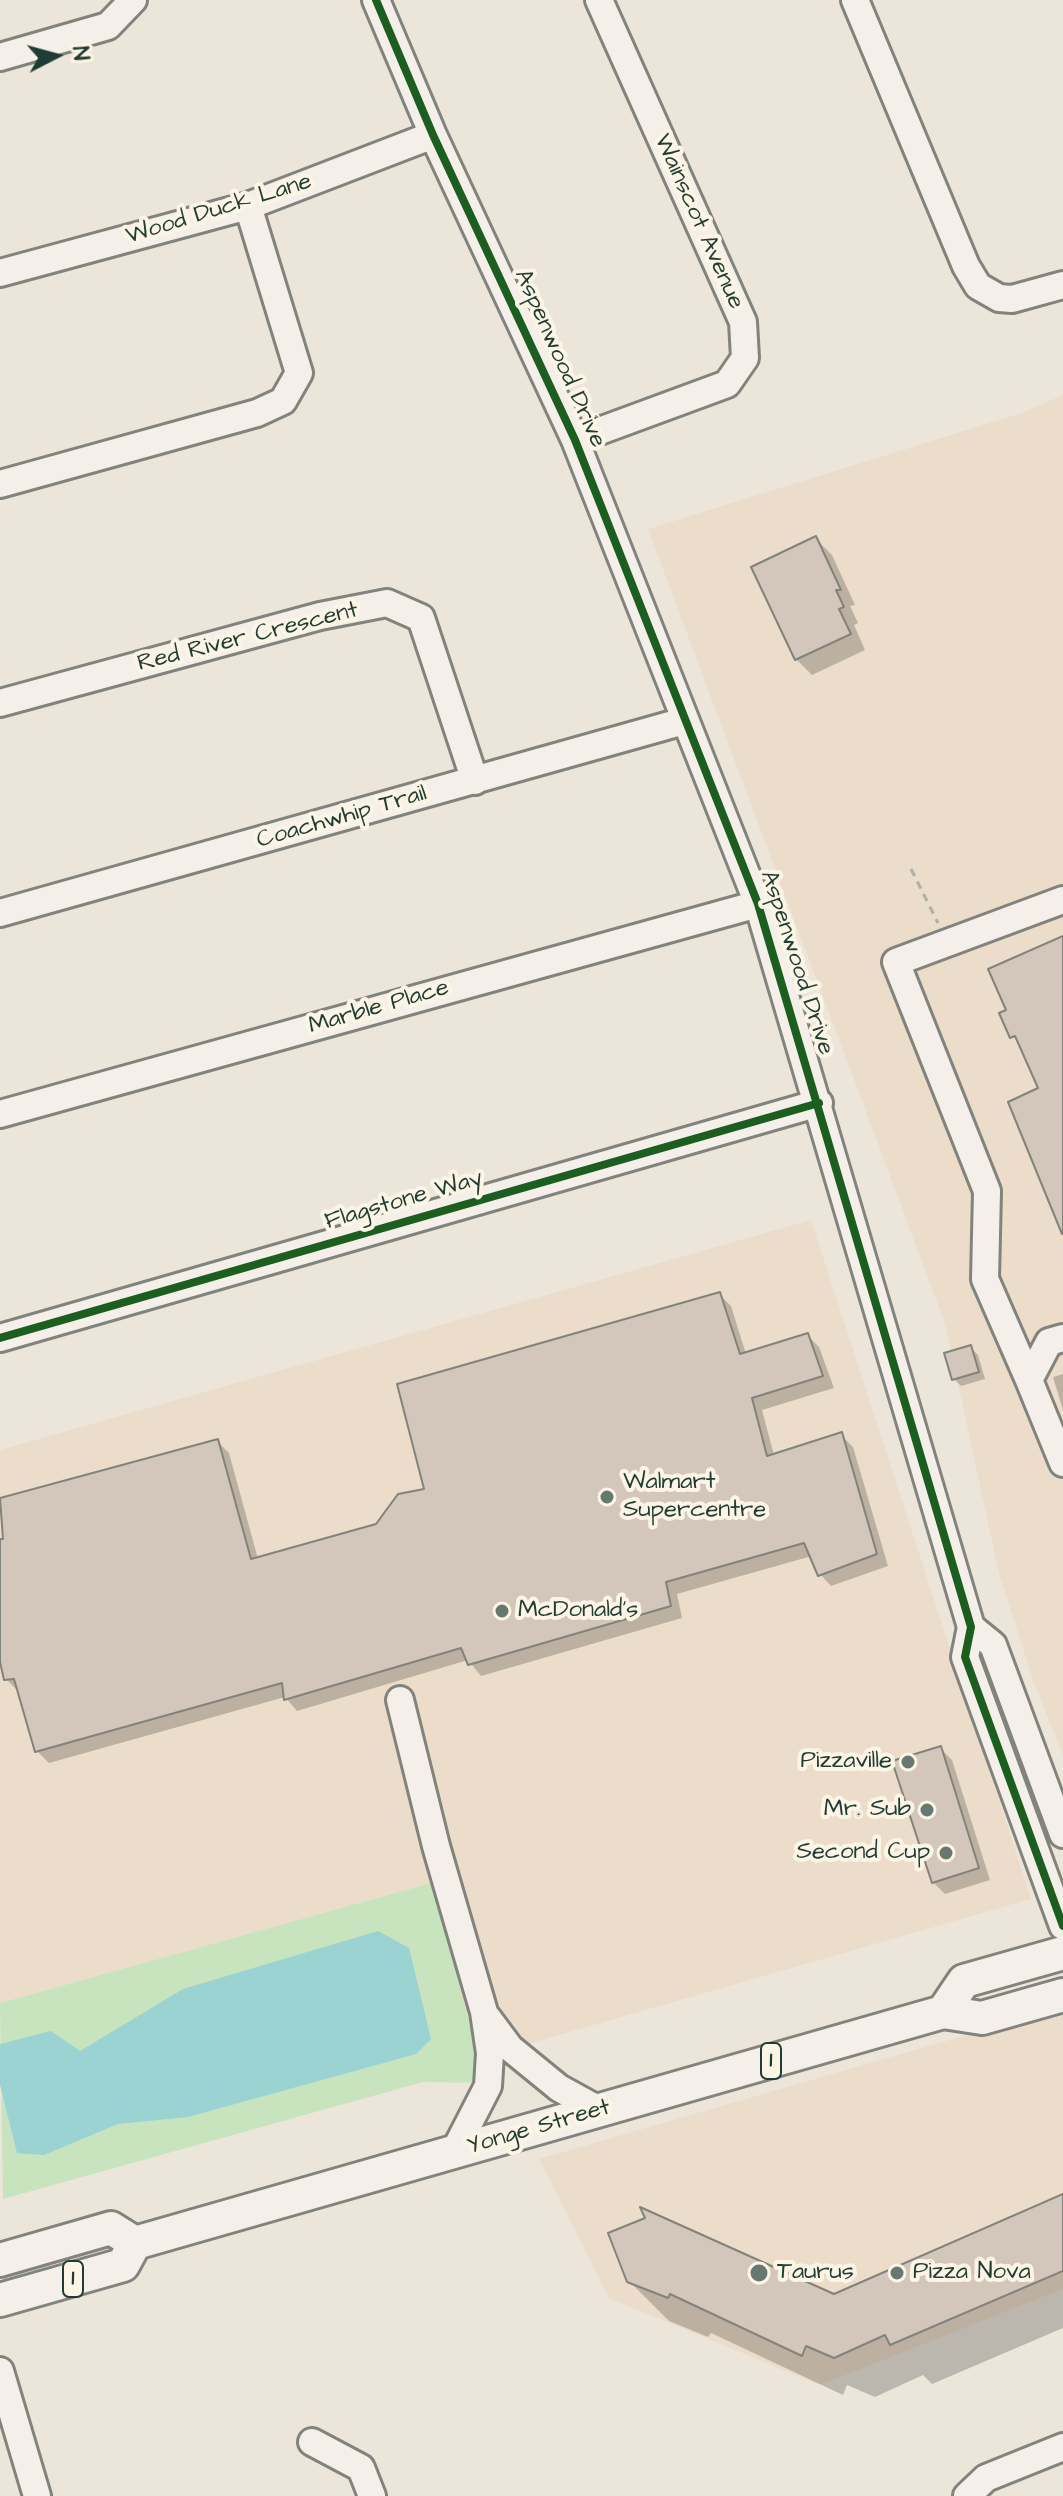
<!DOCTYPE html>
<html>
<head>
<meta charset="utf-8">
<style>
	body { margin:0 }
	#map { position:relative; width:1063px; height:2496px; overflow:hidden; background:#ece5da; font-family:"Architects Daughter",sans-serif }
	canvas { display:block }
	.north { position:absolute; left:16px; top:16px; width:80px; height:80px; -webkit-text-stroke:6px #fcf5e5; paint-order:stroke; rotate:84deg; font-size:22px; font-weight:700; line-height:32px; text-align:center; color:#1f3d34 }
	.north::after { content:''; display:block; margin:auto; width:28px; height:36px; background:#1f3d34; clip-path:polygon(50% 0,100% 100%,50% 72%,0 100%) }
</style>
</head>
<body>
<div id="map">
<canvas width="1063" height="2496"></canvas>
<div class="north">N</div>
</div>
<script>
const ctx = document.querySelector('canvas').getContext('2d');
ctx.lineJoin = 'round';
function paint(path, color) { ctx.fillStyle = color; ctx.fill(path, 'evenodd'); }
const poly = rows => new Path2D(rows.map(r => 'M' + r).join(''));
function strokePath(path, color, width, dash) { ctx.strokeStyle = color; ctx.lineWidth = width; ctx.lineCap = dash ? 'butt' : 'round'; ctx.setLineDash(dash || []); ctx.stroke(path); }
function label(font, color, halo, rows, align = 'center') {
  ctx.font = font + ' "Architects Daughter",sans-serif'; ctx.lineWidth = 8; ctx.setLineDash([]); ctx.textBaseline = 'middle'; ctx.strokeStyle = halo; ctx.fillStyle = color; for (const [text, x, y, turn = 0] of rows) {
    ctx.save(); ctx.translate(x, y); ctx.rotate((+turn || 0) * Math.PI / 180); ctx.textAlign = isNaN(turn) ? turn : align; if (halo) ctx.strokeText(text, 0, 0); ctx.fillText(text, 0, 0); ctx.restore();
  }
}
paint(poly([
	[1063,395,1063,1755,1034,1683,999,1573,945,1323,648,529,1025,412],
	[811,1220,1031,1899,479,2058,431,1883,0,2003,0,1450],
	[1063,2007,1063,2289,820,2385,609,2298,539,2159]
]), '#ebddca');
paint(poly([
	[431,1883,486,2083,423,2082,3,2199,0,2003]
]), '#c7e4bf');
paint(poly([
	[378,1931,409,1948,431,2039,416,2054,188,2117,118,2124,44,2155,17,2153,0,2085,0,2044,51,2031,80,2051,183,1989]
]), '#9bd2d2');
paint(poly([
	[816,539,832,555,855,605,850,606,858,623,854,625,865,650,812,675,796,659],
	[719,1294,731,1306,746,1354,807,1335,819,1347,834,1388,762,1410,774,1455,841,1435,853,1447,888,1566,831,1586,820,1574,812,1556,677,1594,682,1618,481,1676,468,1660,297,1711,285,1697,49,1763,37,1751,18,1691,6,1679,0,1653,0,1541,217,1441,229,1453,258,1559,377,1526],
	[971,1348,978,1355,985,1379,961,1386,954,1379],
	[1063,1374,1063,1410,1053,1377],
	[940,1748,952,1760,990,1880,945,1894,933,1882],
	[1063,2196,1063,2328,932,2384,923,2375,875,2397,847,2385,843,2395,711,2333,708,2337,669,2321,629,2281,834,2296]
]), '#0003');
const building = poly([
	[816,536,841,590,836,590,844,607,839,609,851,634,795,660,751,567,816,536],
	[1063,936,1063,1234,1062,1234,1008,1102,1038,1088,1015,1036,1010,1038,999,1013,1006,1010,988,969,1063,936],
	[720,1292,740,1354,808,1333,823,1376,752,1398,767,1456,842,1432,877,1554,818,1576,804,1543,666,1582,671,1606,468,1665,461,1648,284,1700,282,1683,35,1752,14,1679,4,1680,0,1662,0,1539,3,1539,0,1498,218,1439,251,1559,376,1524,398,1494,424,1489,397,1384,720,1292],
	[971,1345,979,1372,952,1380,944,1353,971,1345],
	[941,1746,979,1868,932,1883,892,1761,941,1746],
	[1063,2194,1063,2271,890,2345,885,2335,834,2358,806,2346,802,2356,670,2294,668,2298,627,2282,608,2233,645,2218,640,2207,834,2294,1063,2194]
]);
paint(building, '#d2c7ba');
strokePath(building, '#81837c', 2);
const minor = poly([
	[376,0,433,135,575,440,758,904,971,1627,965,1657,1063,1926],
	[855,0,966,266,978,286,999,298,1012,299,1063,285],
	[0,57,108,26,133,0],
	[0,273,248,206,433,135],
	[575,440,727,384,745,358,743,322,599,0],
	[0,484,257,413,283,401,299,373,248,206],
	[0,703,320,616,387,603,421,618,475,781],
	[0,913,684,721],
	[0,1114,758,904],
	[0,1338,819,1103],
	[1063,1338,1049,1342,1029,1380,1063,1463],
	[1029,1380,985,1279,987,1191,896,962,1063,900],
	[971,1627,993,1645,1063,1834],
	[400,1700,436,1846,484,2012,490,2053,488,2086,454,2152],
	[487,2017,510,2048,559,2088,599,2110],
	[0,2371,37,2496],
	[312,2442,361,2468,372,2496],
	[967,2496,986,2478,1063,2447]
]);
const major = poly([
	[943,2012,964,1981,1063,1953],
	[0,2260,111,2228,135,2243],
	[0,2300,123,2265,135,2243,943,2012,982,2018,1063,1995]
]);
strokePath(minor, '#81837c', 32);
strokePath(major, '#81837c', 38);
strokePath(poly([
	[911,869,938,923]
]), '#afb0aa', 3, [8, 6]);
strokePath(minor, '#f4f0e9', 26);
strokePath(major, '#f4f0e9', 32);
strokePath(poly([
	[376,0,433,135,575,440,758,904,971,1627,965,1657,1063,1926],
	[0,1338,819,1103]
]), '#1b5e20', 8);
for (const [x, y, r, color] of [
	[607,1497,8,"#67786e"],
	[502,1611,8,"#67786e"],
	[908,1762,8,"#67786e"],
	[927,1810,8,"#67786e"],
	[946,1853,8,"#67786e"],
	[759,2273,10,"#67786e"],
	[897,2273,8,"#67786e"]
]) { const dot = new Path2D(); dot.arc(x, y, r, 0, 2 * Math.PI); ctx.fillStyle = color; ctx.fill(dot); strokePath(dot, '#fcf5e5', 3); }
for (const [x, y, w] of [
	[771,2061,20],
	[73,2279,20]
]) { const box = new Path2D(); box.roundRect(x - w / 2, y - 18, w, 36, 6); ctx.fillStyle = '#fcf5e5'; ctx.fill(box); strokePath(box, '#1f3d34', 2); }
label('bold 22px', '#1f3d34', null, [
	["1",771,2061],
	["1",73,2279]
]);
label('24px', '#1f3d34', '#fcf5e5', [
	["Wood Duck Lane",219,210,-17],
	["Wainscot Avenue",698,222,66],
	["Aspenwood Drive",559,359,66],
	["Red River Crescent",248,638,-14],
	["Coachwhip Trail",342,818,-16],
	["Aspenwood Drive",796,963,72],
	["Marble Place",379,1008,-16],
	["Flagstone Way",404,1201,-16],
	["Yonge Street",539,2128,-16]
]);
label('24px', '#1f3d34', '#fcf5e5', [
	["Walmart",623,1483],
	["Supercentre",623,1511],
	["McDonald's",518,1611],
	["Pizzaville",892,1762,"right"],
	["Mr. Sub",911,1810,"right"],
	["Second Cup",930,1853,"right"],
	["Taurus",777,2273],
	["Pizza Nova",913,2273]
], 'left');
</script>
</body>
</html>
